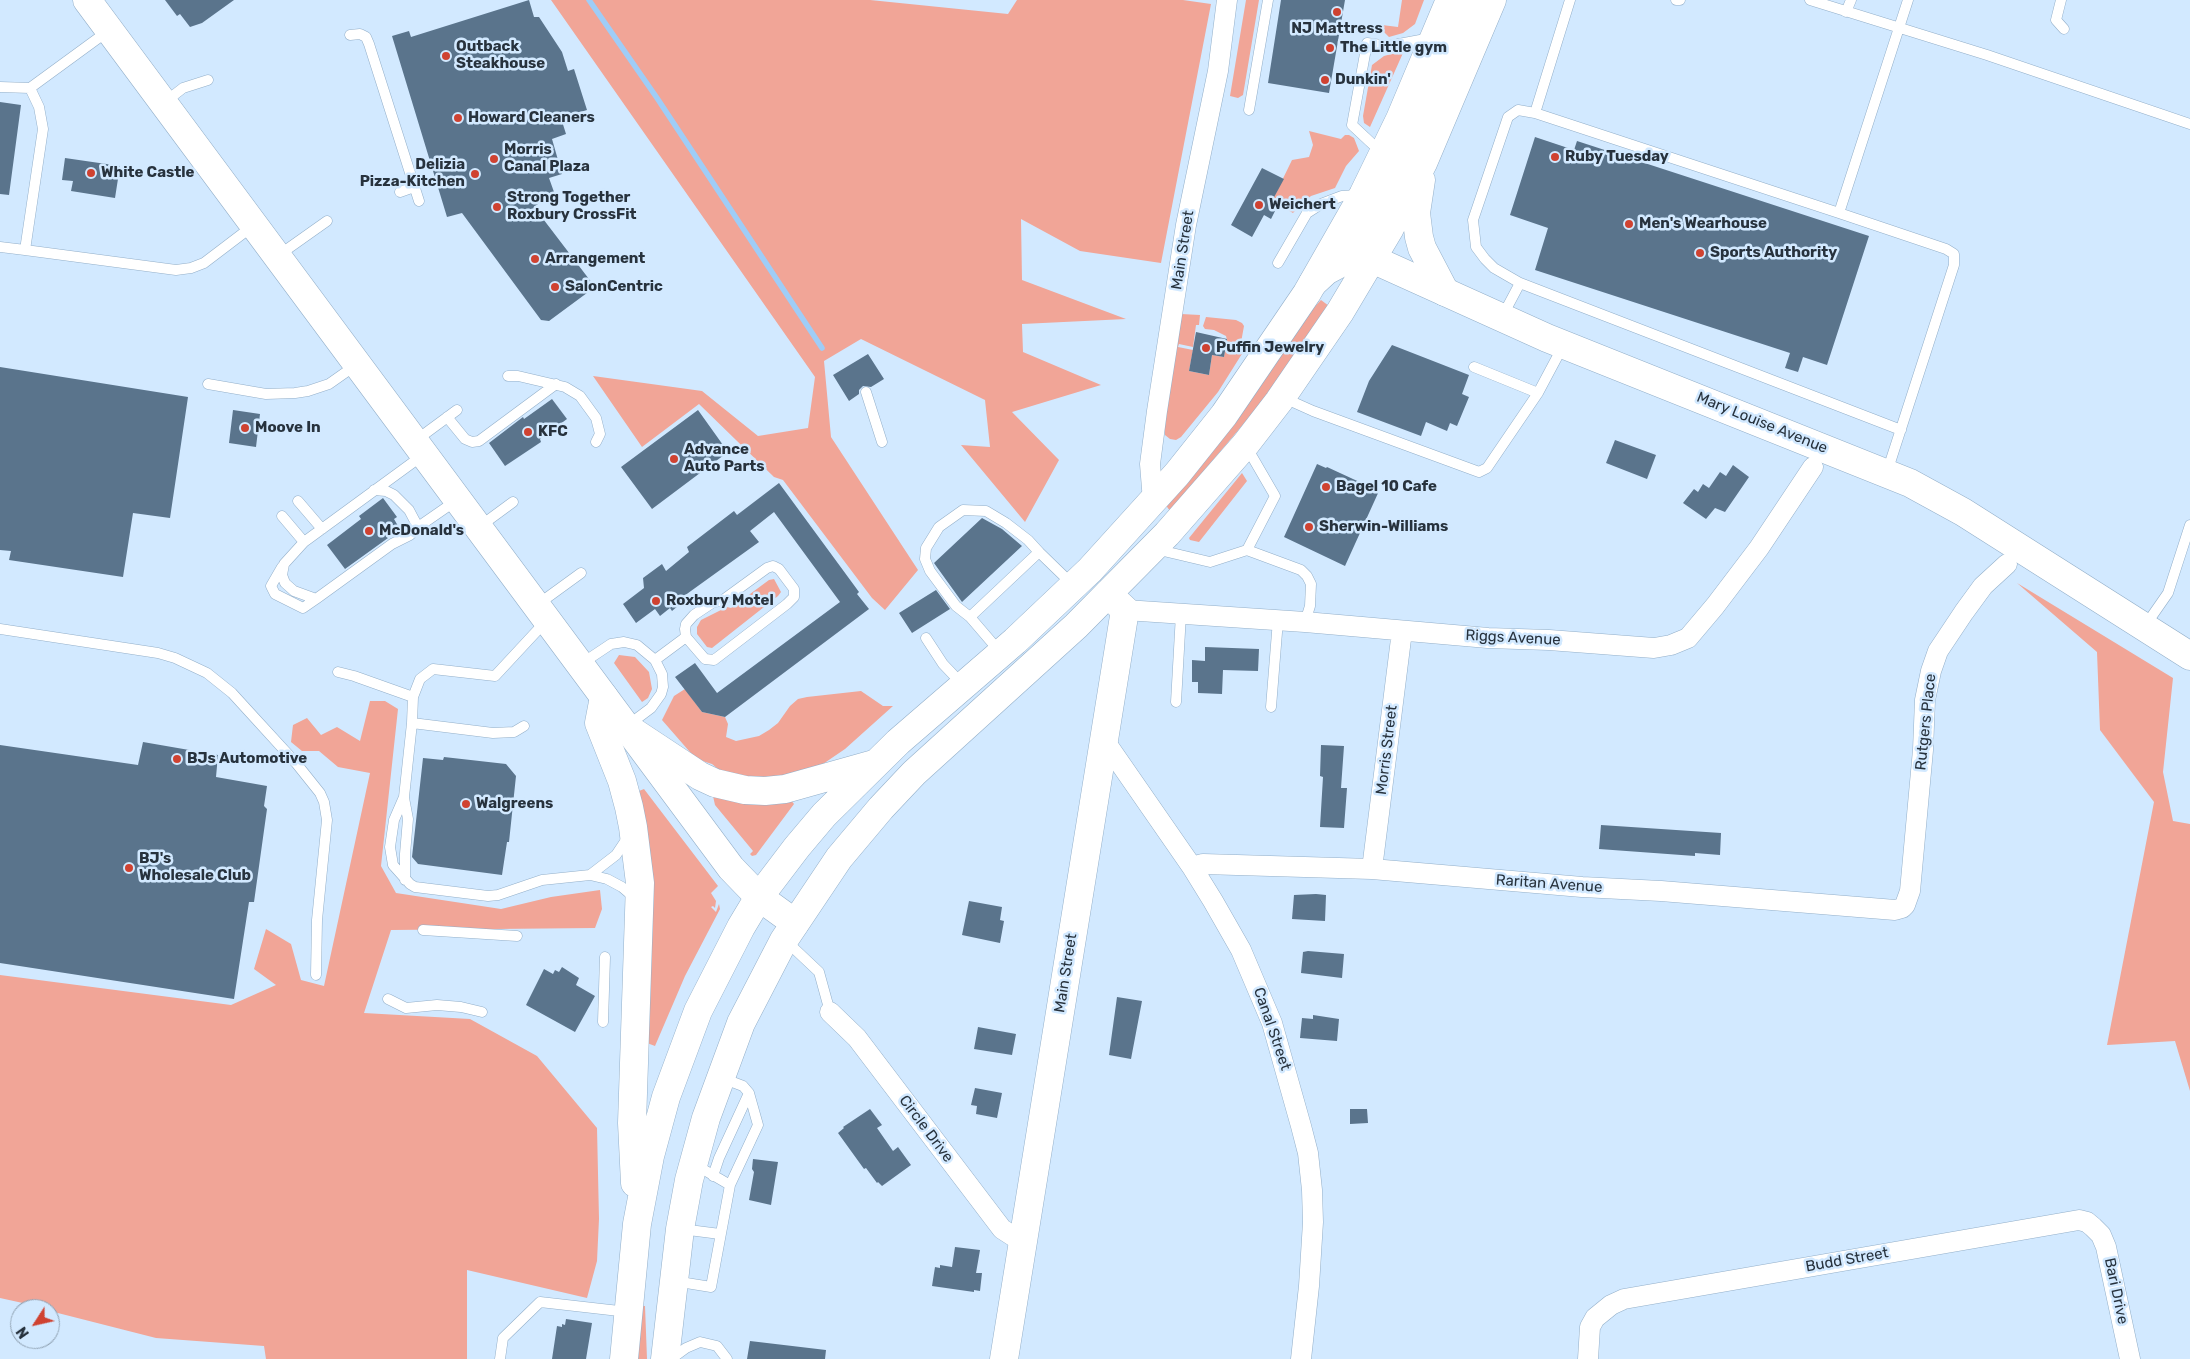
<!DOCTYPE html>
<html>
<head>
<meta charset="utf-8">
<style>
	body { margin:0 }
	#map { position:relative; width:2190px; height:1359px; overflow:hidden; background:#d2e9ff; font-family:Rubik,sans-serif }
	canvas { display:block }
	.north { position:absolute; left:10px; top:1299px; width:50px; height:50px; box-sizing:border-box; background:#d2e9ff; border:1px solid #8ea0b1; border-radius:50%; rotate:235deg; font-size:14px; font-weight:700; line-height:20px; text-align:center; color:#27323d }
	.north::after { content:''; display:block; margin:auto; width:18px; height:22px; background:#cf4231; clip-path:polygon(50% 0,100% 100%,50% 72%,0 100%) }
</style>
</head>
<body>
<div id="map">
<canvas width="2190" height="1359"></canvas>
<div class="north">N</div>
</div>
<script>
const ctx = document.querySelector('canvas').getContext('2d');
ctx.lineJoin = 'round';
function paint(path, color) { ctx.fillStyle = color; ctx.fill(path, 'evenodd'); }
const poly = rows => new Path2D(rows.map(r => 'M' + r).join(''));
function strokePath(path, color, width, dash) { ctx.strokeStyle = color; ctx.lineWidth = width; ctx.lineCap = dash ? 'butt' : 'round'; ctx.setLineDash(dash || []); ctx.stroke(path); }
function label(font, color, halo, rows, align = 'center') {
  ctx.font = font + ' Rubik,sans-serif'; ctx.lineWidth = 5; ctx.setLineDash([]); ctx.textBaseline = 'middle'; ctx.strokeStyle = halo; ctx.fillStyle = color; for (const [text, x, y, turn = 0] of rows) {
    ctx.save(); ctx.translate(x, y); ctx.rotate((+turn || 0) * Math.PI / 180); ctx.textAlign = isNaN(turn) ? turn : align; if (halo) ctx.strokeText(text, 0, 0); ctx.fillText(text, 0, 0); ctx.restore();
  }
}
paint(poly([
	[551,0,870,0,1008,14,1017,0,1183,0,1211,4,1161,263,1080,251,1021,219,1022,280,1126,319,1022,324,1023,352,1101,385,1012,412,1059,460,1025,522,961,445,990,447,985,400,861,339,824,361,831,437,918,570,885,610,872,598,783,480,774,477,699,404,642,447,593,376,702,391,758,436,808,428,815,377],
	[1246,0,1259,0,1243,95,1238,98,1230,96],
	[1402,0,1424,0,1415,24,1403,33,1389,37,1382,30,1382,25,1398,27],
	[1395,53,1403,53,1370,127,1364,123,1363,116,1372,65,1384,56],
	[1309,131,1341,139,1345,135,1349,135,1354,138,1359,151,1346,166,1335,188,1311,196,1301,204,1293,213,1272,201,1292,160,1309,157,1313,145],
	[1321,300,1329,306,1262,402,1170,511,1165,504,1306,316],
	[1181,314,1200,315,1199,325,1196,325,1193,347,1179,344,1178,347,1193,350,1189,371,1209,375,1212,355,1224,357,1225,350,1230,351,1231,345,1228,344,1226,336,1214,330,1205,329,1203,326,1206,317,1236,320,1242,323,1244,326,1240,348,1245,349,1218,392,1181,437,1176,440,1170,439,1165,435,1164,427],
	[1242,473,1247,481,1199,542,1190,540,1189,538],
	[774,579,781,592,778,596,712,648,707,647,697,634,697,627,701,620,727,607,731,608,769,580],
	[2017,583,2173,678,2163,772,2173,821,2190,824,2190,1091,2175,1041,2107,1045,2154,802,2100,730,2097,652],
	[619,655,635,657,649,672,652,689,648,698,642,702,614,663],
	[685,689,702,712,725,717,728,724,726,737,736,741,759,736,769,730,778,723,790,706,798,699,807,697,861,691,883,706,893,706,845,749,820,766,793,777,741,780,718,769,712,764,696,759,662,720,674,696],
	[370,701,385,701,398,709,381,866,396,893,501,909,551,897,600,890,602,909,595,928,391,930,364,1013,470,1019,537,1056,597,1128,599,1219,597,1261,587,1298,467,1270,467,1359,266,1359,264,1346,156,1338,50,1311,50,1309,0,1298,0,975,231,1005,276,985,254,969,266,929,291,944,301,980,324,986,370,773,338,767,319,751,302,751,291,742,293,725,307,718,321,735,337,727,360,741],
	[644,789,718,886,711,893,716,901,715,908,713,906,711,907,716,912,719,904,720,909,685,976,655,1046,647,1043,639,791],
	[713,796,790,799,794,804,756,855,752,856,750,854,753,851,715,805],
	[640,1306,645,1306,647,1359,636,1359]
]), '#f1a597');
strokePath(poly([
	[589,0,657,98,822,348]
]), '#9fcdf7', 5.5);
paint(poly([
	[165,0,234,0,202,23,190,27,180,14,177,16],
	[529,0,534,17,539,17,562,52,568,71,574,69,587,110,561,118,566,134,552,139,562,174,549,178,554,192,534,207,592,283,591,290,549,321,541,320,462,213,447,217,392,36,409,31,411,37],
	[1281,0,1345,0,1329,93,1268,83],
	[0,102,21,105,9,195,0,194],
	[1535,137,1574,150,1577,141,1869,236,1827,365,1803,357,1798,372,1785,368,1790,353,1535,270,1548,228,1510,215],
	[65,158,120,166,115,198,71,191,73,181,62,180],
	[1262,168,1284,179,1272,201,1278,205,1271,219,1264,215,1252,237,1231,225],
	[1196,332,1227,339,1224,357,1212,355,1209,375,1189,371],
	[1392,345,1469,375,1462,394,1469,397,1457,426,1450,423,1447,431,1426,422,1421,436,1357,412,1369,381],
	[868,354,884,379,871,387,863,386,859,390,859,394,849,401,833,375],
	[0,367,188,397,170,518,133,513,123,577,9,560,11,551,0,550],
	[552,399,567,419,540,439,541,442,505,466,489,443,523,417,524,419],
	[233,410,260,414,256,447,229,443],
	[698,410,728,452,652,509,621,467],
	[1615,440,1656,455,1647,479,1606,463],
	[1317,464,1326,468,1327,467,1379,491,1345,566,1284,537],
	[1733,465,1749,477,1725,512,1715,508,1706,519,1683,503,1694,489,1698,492,1703,484,1709,488,1720,472,1726,476],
	[779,483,859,592,857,594,869,609,725,717,702,712,675,677,695,663,717,693,840,602,774,512,750,531,759,542,684,596,686,599,672,611,670,608,660,616,655,609,636,623,623,604,644,588,643,578,662,564,666,571,689,552,687,547,734,511,737,515],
	[383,498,397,517,394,519,398,526,386,536,388,538,345,569,327,545,361,519,359,516],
	[982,518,1002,529,1022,546,962,602,934,563],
	[936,590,950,609,912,633,899,613],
	[1205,647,1259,649,1258,671,1223,670,1222,694,1198,693,1198,682,1192,682,1192,660,1205,661],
	[143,742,218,755,216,777,267,786,264,806,267,809,254,902,249,902,234,999,0,963,0,745,138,765],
	[1321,745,1344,746,1341,788,1347,788,1344,828,1320,827,1323,777,1320,776],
	[444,757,506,764,516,776,509,842,507,842,502,875,418,864,412,857,423,758,443,760],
	[1601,825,1721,833,1720,855,1695,853,1695,856,1599,849],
	[1316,894,1326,895,1325,921,1292,919,1294,895],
	[969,901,1002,907,1000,920,1004,921,1000,943,962,935],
	[1308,951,1344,954,1342,978,1301,973,1303,952],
	[562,967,579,978,576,985,595,996,575,1032,526,1005,544,969,553,974,555,970,559,972],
	[1117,997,1142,1001,1131,1059,1109,1055],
	[1313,1015,1339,1019,1337,1041,1300,1038,1302,1018,1313,1019],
	[978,1027,1016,1034,1012,1055,974,1049],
	[975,1088,1002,1093,997,1118,976,1114,977,1106,971,1105],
	[870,1109,882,1125,877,1128,893,1151,898,1147,911,1165,882,1186,878,1182,877,1183,866,1168,864,1169,838,1133,844,1128,843,1127],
	[1350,1109,1367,1109,1368,1123,1350,1124],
	[753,1159,778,1162,771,1205,749,1200,754,1172,752,1169],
	[955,1247,980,1250,976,1273,982,1273,980,1291,974,1290,974,1292,932,1286,935,1267,940,1268,940,1265,952,1267],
	[566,1319,592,1323,586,1359,552,1359,557,1326,562,1327,562,1324,565,1325],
	[750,1341,826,1350,825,1359,747,1359]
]), '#5a748c');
const lane = poly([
	[1676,0,1680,0],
	[1810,0,1987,55,2190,124],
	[2061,0,2056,20,2064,29],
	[1846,12,1851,0],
	[350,35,360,34,366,37,369,44,419,201],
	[0,87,30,88,108,31],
	[30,88,39,107,43,129,25,250,176,270,191,268,204,263,254,225],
	[165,102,183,88,208,80],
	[1249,110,1268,0],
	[1535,113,1570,0],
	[1382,153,1352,125,1367,43,1388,46,1431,38],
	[400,192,414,187],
	[1839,213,1908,0],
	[0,247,25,250],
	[279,255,327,221],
	[1278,263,1307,213,1321,204,1342,196,1359,195],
	[1502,317,1520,283],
	[1474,367,1538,393],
	[508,376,518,376,565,387,580,396,596,418,600,434,596,442],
	[208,384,266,394,295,393,308,391,329,384,356,365],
	[866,392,882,442],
	[1284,398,1313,411,1479,472,1487,468,1538,393,1563,346],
	[447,417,465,439,472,442,479,441,556,384],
	[415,441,457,410],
	[1246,446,1275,496,1247,550],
	[423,455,304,542,284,564,282,575,285,583,294,591,316,599,392,544,410,535,418,527,457,500],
	[1887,472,1954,265,1954,254,1946,249,1839,213,1535,113,1518,110,1508,117,1473,220,1476,247,1485,259,1494,268,1520,283,1901,430],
	[374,490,386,491,394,495,409,510,418,527],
	[298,501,322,529],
	[282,516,304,542],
	[479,527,513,502],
	[1155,549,1210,562,1247,550,1301,570,1307,576,1311,584,1310,606,1305,622],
	[282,567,271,586,275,594,303,608,316,599],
	[537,605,581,573],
	[970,617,956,606,930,571,925,559,926,548,939,527,963,510,986,511,1006,523,1028,540,1039,552],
	[2145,626,2168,593,2190,525],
	[0,629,158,653,175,658,207,673,232,693,253,716,296,763,320,793,324,802,327,820,317,920,316,975],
	[926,638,943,664,963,685],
	[1000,652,970,617,1039,552,1073,585],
	[655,660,686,637,685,629,686,624,694,615,712,603,723,600,767,568,773,566,779,569,794,589,794,597,787,604,714,660,705,659,686,637],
	[581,664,611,644,624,642,637,645,655,660,662,674,663,687,661,694,651,708,627,726],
	[338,672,354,676,413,697,412,723,493,733,514,732,524,726],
	[413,697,420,679,433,669,495,676,547,620],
	[1176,702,1181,614],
	[1271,707,1278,620],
	[412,723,404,797,394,820,390,847,393,865,410,884,415,887,488,896,498,895,542,880,590,875,607,879,622,887,636,899],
	[404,798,408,819,405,854,405,880],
	[590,875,616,855,628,837],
	[423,930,517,936],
	[785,940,819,972,830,1012],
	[388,999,406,1008,437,1005,461,1007,482,1012],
	[603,1022,605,957],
	[694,1164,730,1185,758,1125,749,1093,743,1086,722,1078],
	[713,1176,719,1158,749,1093],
	[681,1229,720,1234],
	[674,1281,711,1287,730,1185],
	[500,1359,503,1338,540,1302,628,1312],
	[671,1359,686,1348,700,1342,717,1346,727,1359]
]);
const street = poly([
	[1153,501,1150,464,1157,411,1186,225,1218,71,1227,0],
	[1125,610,1305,622,1488,638,1549,640,1654,648,1671,645,1688,638,1715,606,1759,548,1813,467],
	[1104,740,1192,867,1213,901,1241,950,1272,1023,1301,1126,1308,1153,1312,1190,1313,1222,1309,1286,1301,1359],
	[1192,867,1203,864,1372,869,1582,887,1661,891,1895,910,1902,908,1905,905,1910,891,1923,750,1925,700,1931,671,1938,651,1964,612,1983,586,2007,564],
	[1372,869,1402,631],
	[830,1012,857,1038,1002,1229,1016,1238,1024,1240],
	[1588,1359,1590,1327,1595,1318,1611,1305,1624,1299,2079,1220,2087,1222,2093,1227,2101,1235,2106,1247,2130,1359]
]);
const secondary = poly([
	[1313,283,1326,271,1341,263,1350,259,1372,259,1547,338,1910,483,1963,512,2190,656],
	[1004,1359,1125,610,1108,594]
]);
const primary = poly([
	[87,0,731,868,759,897,795,923]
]);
const highway = poly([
	[1421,180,1416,213,1419,237,1422,248,1445,292],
	[1368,256,1363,251,1363,241,1366,231,1404,156,1452,46,1470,0],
	[604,697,599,723,622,781,629,807,633,827,640,883,632,1123,635,1183],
	[626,727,700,776,715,783,745,790,765,791,785,789,874,764],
	[624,1359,637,1224,650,1156,666,1097,698,1011,741,927,759,897,797,847,824,815,898,742,1015,641,1090,570,1177,474,1224,415,1307,293,1363,195,1400,119,1450,0],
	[665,1359,680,1229,689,1180,706,1118,741,1023,784,940,839,858,881,808,914,773,1076,626,1167,534,1245,445,1279,401,1340,312,1390,228,1423,163,1492,0]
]);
strokePath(lane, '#93afc9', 11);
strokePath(street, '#93afc9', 21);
strokePath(secondary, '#93afc9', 29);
strokePath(primary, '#93afc9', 29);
strokePath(highway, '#93afc9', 29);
strokePath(lane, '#fff', 10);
strokePath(street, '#fff', 20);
strokePath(secondary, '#fff', 28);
strokePath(primary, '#fff', 28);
strokePath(highway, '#fff', 28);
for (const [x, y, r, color] of [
	[1337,12,5,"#cf4231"],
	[1330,48,5,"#cf4231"],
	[446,56,5,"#cf4231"],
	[1325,80,5,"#cf4231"],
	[458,118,5,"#cf4231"],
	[1555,157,5,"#cf4231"],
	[494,159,5,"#cf4231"],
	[91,173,5,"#cf4231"],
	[475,174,5,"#cf4231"],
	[1259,205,5,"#cf4231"],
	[497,207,5,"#cf4231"],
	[1629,224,5,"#cf4231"],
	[1700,253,5,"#cf4231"],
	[535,259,5,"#cf4231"],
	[555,287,5,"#cf4231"],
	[1206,348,5,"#cf4231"],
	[245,428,5,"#cf4231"],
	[528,432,5,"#cf4231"],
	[674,459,5,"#cf4231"],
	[1326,487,5,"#cf4231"],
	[1309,527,5,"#cf4231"],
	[369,531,5,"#cf4231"],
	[656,601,5,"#cf4231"],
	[177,759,5,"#cf4231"],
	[466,804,5,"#cf4231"],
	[129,868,5,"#cf4231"]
]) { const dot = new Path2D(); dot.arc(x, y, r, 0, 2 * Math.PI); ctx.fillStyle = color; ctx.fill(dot); strokePath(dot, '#d2e9ff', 2); }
label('bold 15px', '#27323d', '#d2e9ff', [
	["NJ Mattress",1337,29,"center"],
	["Outback",456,47],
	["Steakhouse",456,64],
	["The Little gym",1340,48],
	["Dunkin'",1335,80],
	["Howard Cleaners",468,118],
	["Morris",504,150],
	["Canal Plaza",504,167],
	["Ruby Tuesday",1565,157],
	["Delizia",465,165,"right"],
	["Pizza-Kitchen",465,182,"right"],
	["White Castle",101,173],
	["Strong Together",507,198],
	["Roxbury CrossFit",507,215],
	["Weichert",1269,205],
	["Men's Wearhouse",1639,224],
	["Sports Authority",1710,253],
	["Arrangement",545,259],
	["SalonCentric",565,287],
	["Puffin Jewelry",1216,348],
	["Moove In",255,428],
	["KFC",538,432],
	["Advance",684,450],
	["Auto Parts",684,467],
	["Bagel 10 Cafe",1336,487],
	["Sherwin-Williams",1319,527],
	["McDonald's",379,531],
	["Roxbury Motel",666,601],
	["BJs Automotive",187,759],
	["Walgreens",476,804],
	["BJ's",139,859],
	["Wholesale Club",139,876]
], 'left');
label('15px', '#27323d', '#d2e9ff', [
	["Main Street",1183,250,-81],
	["Mary Louise Avenue",1762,423,22],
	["Riggs Avenue",1513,638,3],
	["Rutgers Place",1926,722,-84],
	["Morris Street",1387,750,-83],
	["Raritan Avenue",1549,884,4],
	["Main Street",1066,973,-81],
	["Canal Street",1272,1029,71],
	["Circle Drive",926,1129,53],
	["Budd Street",1847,1260,-10],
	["Bari Drive",2116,1291,78]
]);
</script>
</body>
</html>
